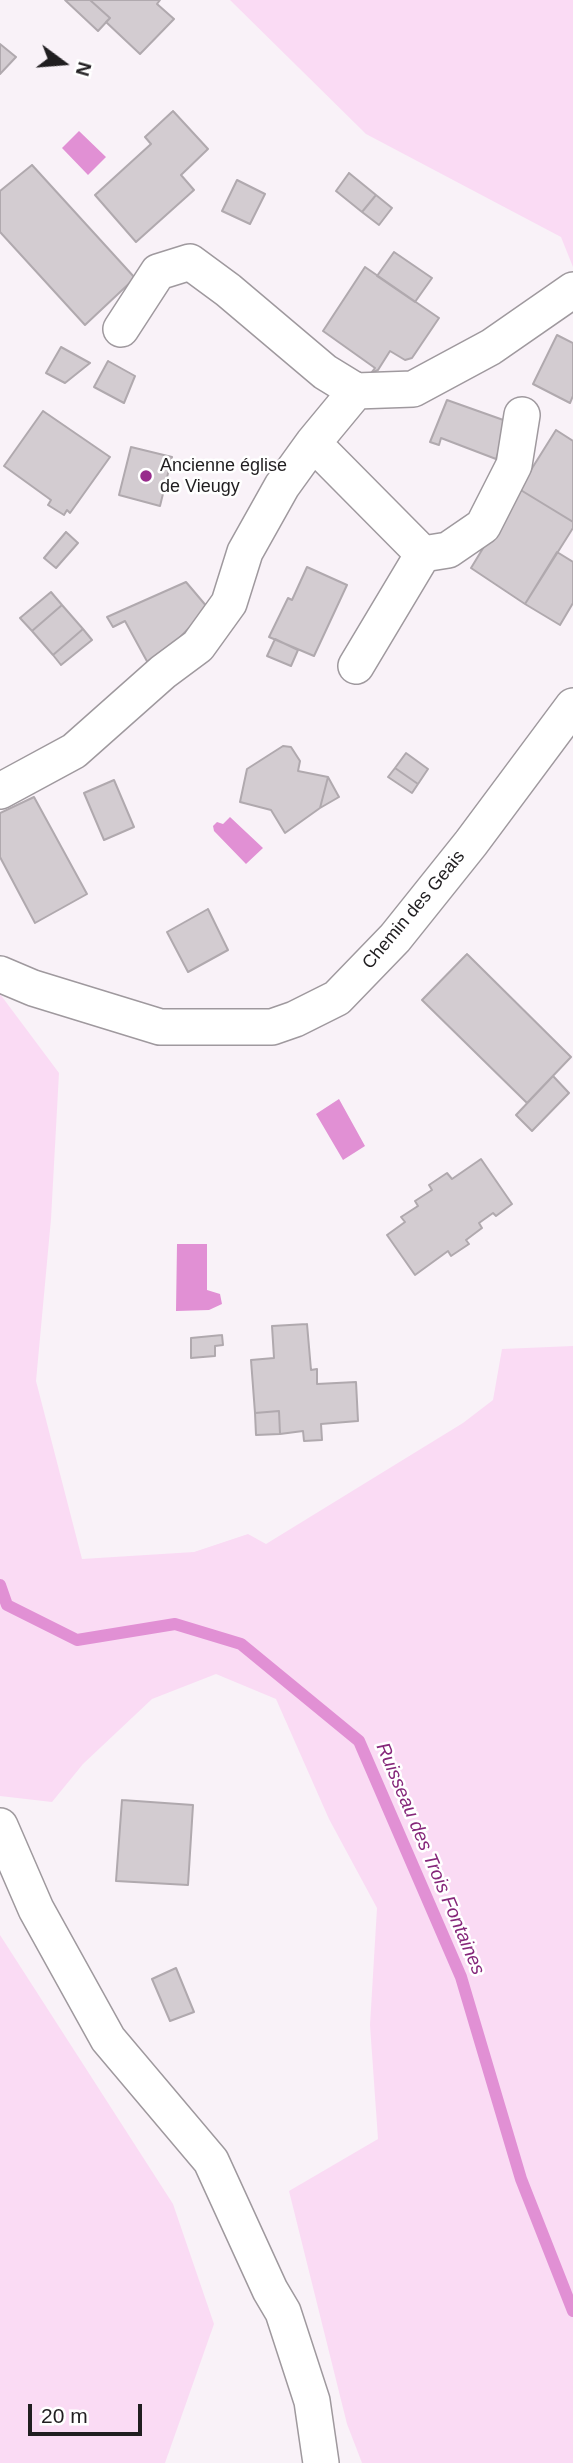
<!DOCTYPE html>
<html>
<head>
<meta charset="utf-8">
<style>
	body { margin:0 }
	#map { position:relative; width:573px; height:2463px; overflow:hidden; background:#f9f2f8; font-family:Helvetica,sans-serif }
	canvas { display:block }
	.north { position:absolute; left:28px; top:28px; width:70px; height:70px; -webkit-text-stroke:5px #fff; paint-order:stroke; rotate:106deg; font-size:19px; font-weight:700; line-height:28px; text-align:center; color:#201e20 }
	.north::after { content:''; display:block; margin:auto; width:24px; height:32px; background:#201e20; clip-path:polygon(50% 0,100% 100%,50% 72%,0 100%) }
	.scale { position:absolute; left:28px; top:2404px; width:114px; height:32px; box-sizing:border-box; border:4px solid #201e20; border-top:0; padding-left:9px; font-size:21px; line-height:24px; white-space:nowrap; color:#201e20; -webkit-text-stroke:5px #fff; paint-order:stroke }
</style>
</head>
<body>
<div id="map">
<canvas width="573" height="2463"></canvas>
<div class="north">N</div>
<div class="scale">20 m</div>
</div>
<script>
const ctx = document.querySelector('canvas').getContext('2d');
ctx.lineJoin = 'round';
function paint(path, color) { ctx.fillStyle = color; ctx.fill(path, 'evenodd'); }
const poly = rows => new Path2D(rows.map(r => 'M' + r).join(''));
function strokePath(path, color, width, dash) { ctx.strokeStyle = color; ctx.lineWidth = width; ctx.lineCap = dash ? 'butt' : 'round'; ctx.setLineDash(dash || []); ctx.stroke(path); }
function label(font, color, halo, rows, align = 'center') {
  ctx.font = font + ' Helvetica,sans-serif'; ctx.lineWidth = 5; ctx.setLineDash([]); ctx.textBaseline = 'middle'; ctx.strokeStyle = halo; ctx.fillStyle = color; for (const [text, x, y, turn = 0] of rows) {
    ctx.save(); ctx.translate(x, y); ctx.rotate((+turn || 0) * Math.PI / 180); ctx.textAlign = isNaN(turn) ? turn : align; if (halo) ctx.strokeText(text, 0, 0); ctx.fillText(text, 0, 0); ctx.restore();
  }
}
paint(poly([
	[230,0,573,0,573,267,561,237,366,134],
	[0,994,59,1073,51,1219,36,1381,82,1559,194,1552,248,1534,266,1544,463,1423,493,1400,502,1349,573,1346,573,2463,362,2463,347,2424,289,2191,378,2139,370,2025,377,1908,329,1819,276,1699,216,1674,152,1699,83,1764,52,1802,0,1796],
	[0,1935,173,2204,214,2324,165,2463,0,2463]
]), '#fadbf4');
paint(poly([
	[79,131,106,157,88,175,62,148],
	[230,817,263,848,246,864,214,831,213,826,217,822,223,824],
	[339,1099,365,1146,343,1160,316,1114],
	[177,1244,207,1244,207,1290,220,1294,222,1304,209,1310,176,1311]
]), '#e190d4');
strokePath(poly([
	[0,1585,7,1605,77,1640,175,1624,241,1644,359,1741,461,1977,521,2179,573,2311]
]), '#e190d4', 12);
const building = poly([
	[65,0,90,0,110,18,98,31,65,0],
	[90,0,160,0,157,4,174,19,140,54,106,22,110,18,90,0],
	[0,44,16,57,0,74,0,44],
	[173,111,208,149,181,175,194,190,136,242,95,195,151,144,145,137,173,111],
	[32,165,135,278,85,325,0,232,0,191,32,165],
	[349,173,376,195,362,212,336,191,349,173],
	[237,180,265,194,250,224,222,211,237,180],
	[376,195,392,208,379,225,362,212,376,195],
	[394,252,432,278,415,302,377,276,394,252],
	[365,267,439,318,412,358,405,360,390,351,378,370,371,373,375,368,323,331,365,267],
	[557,335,573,343,573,396,570,403,533,384,557,335],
	[61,347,90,363,65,383,46,373,61,347],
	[108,361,135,376,124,403,94,387,108,361],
	[447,400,509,422,496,459,441,438,439,445,430,442,447,400],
	[43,411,110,457,70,513,67,510,64,515,48,505,51,500,4,466,43,411],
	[556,430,573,441,573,522,519,489,556,430],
	[131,447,172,457,160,506,119,495,131,447],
	[519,489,573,522,573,528,525,604,471,568,519,489],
	[66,532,78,543,56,568,44,558,66,532],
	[557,552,573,562,573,603,560,625,525,604,557,552],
	[307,567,347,585,314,656,269,637,288,598,292,600,307,567],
	[186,582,208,608,169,649,149,665,125,621,113,627,107,617,186,582],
	[51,592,62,605,32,631,20,618,51,592],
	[62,605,83,629,53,655,32,631,62,605],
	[83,629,92,640,61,665,53,655,83,629],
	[275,639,298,650,291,666,267,656,275,639],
	[283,746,291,747,300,761,298,771,328,777,320,808,285,833,271,810,240,802,247,769,283,746],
	[406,753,428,769,418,784,395,768,406,753],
	[395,768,418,784,412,793,388,777,395,768],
	[328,777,339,797,320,808,328,777],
	[114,780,134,827,104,840,84,793,114,780],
	[34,797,87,894,35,923,0,857,0,813,34,797],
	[208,909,228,950,188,972,167,932,208,909],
	[467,954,571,1057,527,1103,422,1000,467,954],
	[553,1076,569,1093,532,1131,516,1115,553,1076],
	[481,1159,512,1204,496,1216,493,1213,479,1223,482,1228,466,1240,469,1244,451,1256,448,1251,415,1275,387,1235,405,1222,401,1217,418,1206,415,1201,432,1190,429,1185,447,1173,452,1179,481,1159],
	[307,1324,311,1370,317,1369,317,1384,356,1382,358,1421,321,1424,322,1440,304,1441,303,1431,280,1434,279,1411,255,1413,251,1360,274,1358,272,1326,307,1324],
	[222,1335,223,1345,215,1346,215,1356,191,1358,191,1338,222,1335],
	[279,1411,280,1434,256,1435,255,1413,279,1411],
	[122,1800,193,1805,188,1885,116,1881,122,1800],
	[176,1968,194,2012,170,2021,152,1979,176,1968]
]);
paint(building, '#d3ccd1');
strokePath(building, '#b0a9ae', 2);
const street = poly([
	[121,329,158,272,190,262,228,290,325,372,356,391,413,389,491,347,573,290],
	[313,443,423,554,448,550,483,526,514,465,522,415],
	[356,666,423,554],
	[0,791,74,751,163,672,198,646,229,603,245,552,282,486,313,443,356,391],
	[0,974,33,988,160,1027,272,1027,295,1019,337,998,395,938,471,843,573,706],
	[0,1826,36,1909,108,2039,211,2161,270,2290,283,2312,312,2401,321,2463]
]);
strokePath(street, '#9f999e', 38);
strokePath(street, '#fff', 35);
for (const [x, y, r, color] of [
	[146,476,7,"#982b8c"]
]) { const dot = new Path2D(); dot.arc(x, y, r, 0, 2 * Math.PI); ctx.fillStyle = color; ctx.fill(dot); strokePath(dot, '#fff', 2.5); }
label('18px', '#201e20', '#fff', [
	["Ancienne église",160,466],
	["de Vieugy",160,487]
], 'left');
label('18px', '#201e20', '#fff', [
	["Chemin des Geais",414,910,-50]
]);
label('italic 19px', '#85277a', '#fff', [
	["Ruisseau des Trois Fontaines",430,1859,67]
]);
</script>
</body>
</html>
